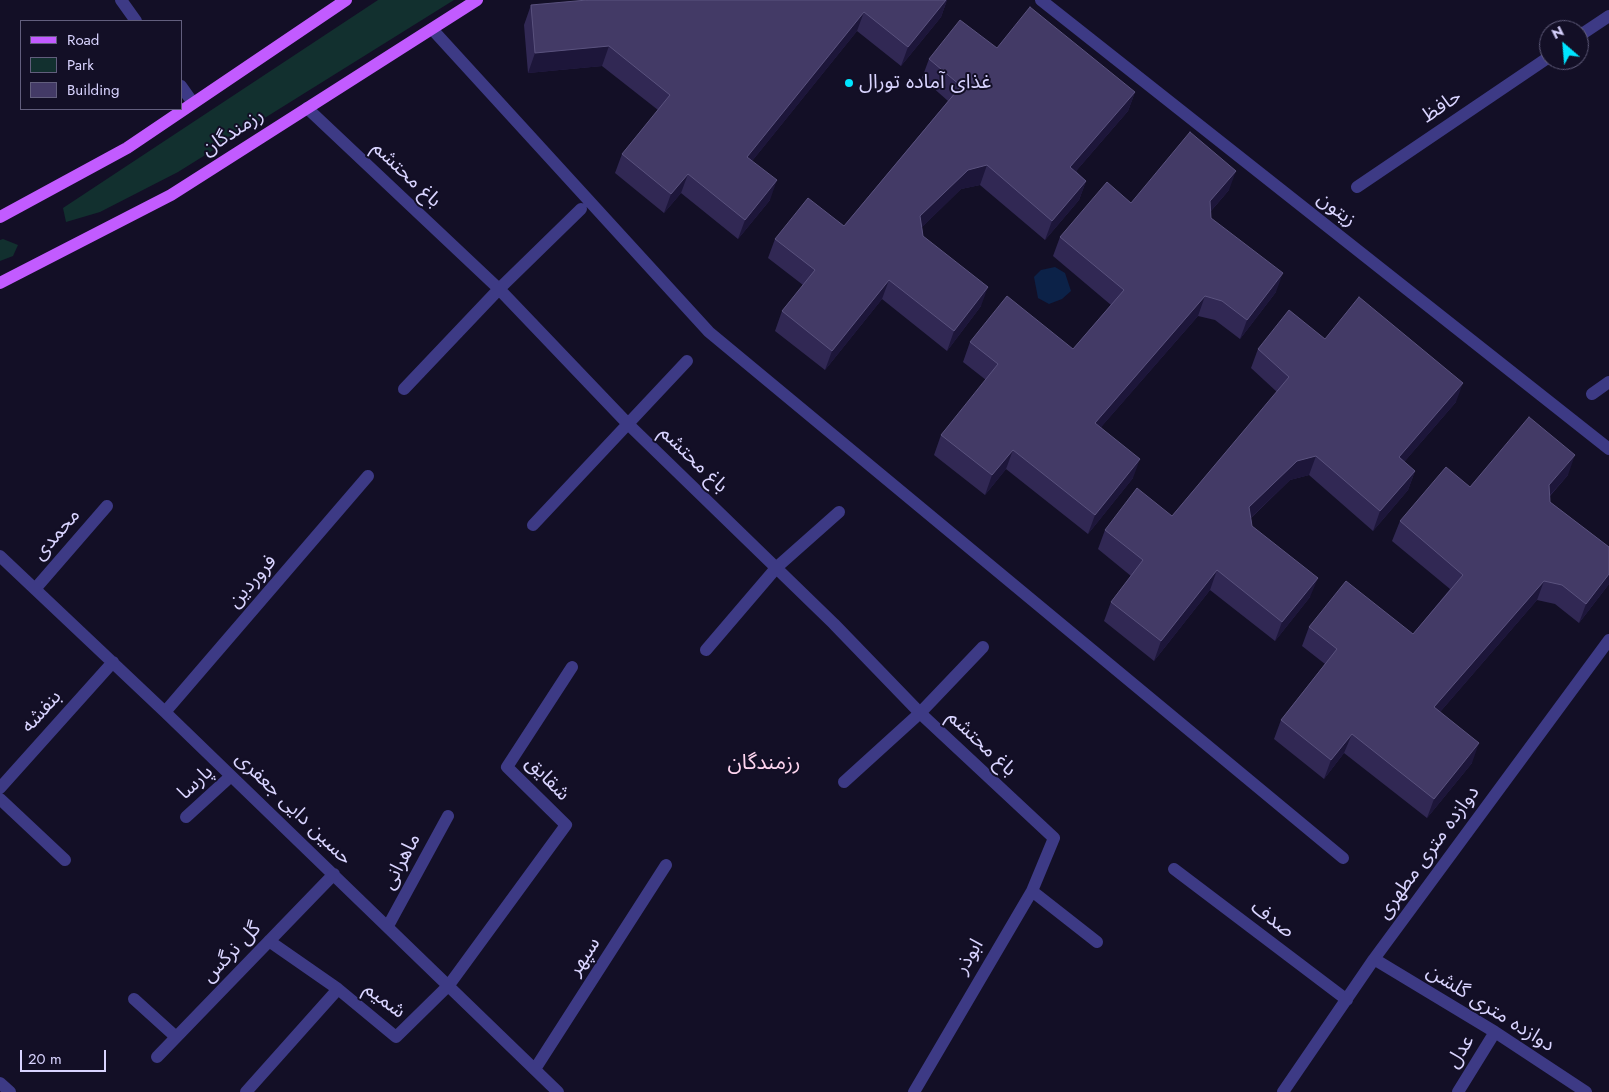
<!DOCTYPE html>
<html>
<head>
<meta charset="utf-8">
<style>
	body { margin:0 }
	#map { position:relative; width:1609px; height:1092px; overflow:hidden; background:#130f26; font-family:Jost,sans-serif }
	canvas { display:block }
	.legend { position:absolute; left:20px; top:20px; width:162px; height:90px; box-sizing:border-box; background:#130f26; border:1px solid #625e7d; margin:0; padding:6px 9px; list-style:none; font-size:15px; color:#d9d4ff }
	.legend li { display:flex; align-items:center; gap:10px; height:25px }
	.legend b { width:25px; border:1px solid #625e7d }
	.north { position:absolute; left:1539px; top:20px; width:50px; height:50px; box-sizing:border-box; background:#130f26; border:1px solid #625e7d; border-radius:50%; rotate:333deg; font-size:14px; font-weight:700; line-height:20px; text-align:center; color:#d9d4ff }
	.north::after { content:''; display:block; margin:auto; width:18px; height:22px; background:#00e5ff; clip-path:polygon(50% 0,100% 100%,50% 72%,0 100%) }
	.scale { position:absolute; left:20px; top:1050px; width:86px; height:22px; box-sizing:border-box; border:2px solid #d9d4ff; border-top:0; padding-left:6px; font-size:15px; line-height:18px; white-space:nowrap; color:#d9d4ff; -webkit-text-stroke:4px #130f26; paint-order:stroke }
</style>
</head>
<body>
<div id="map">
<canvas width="1609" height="1092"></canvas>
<ul class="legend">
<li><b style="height:6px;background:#c25bff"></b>Road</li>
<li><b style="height:14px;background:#12302f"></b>Park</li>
<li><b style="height:14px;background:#433a66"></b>Building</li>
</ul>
<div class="north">N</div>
<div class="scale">20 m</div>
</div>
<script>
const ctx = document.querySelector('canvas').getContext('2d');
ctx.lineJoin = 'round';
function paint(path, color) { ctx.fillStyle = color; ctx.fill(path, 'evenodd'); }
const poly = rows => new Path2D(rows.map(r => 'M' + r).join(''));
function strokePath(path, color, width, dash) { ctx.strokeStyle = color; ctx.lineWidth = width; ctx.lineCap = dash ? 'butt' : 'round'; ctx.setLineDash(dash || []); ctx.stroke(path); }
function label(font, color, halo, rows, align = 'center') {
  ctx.font = font + ' Jost,"Noto Sans Arabic",sans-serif'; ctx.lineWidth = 4; ctx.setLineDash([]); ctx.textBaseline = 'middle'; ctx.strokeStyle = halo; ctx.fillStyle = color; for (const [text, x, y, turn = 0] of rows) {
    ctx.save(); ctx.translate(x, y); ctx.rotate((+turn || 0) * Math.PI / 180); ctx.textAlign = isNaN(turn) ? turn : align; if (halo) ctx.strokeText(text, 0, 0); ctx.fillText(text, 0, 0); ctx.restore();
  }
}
paint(poly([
	[378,0,454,0,178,172,100,212,66,222,63,208],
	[3,239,18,245,13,256,0,261,0,240]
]), '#12302f');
paint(poly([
	[1055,267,1065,273,1071,291,1062,299,1049,304,1038,298,1034,277,1041,270]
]), '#0c2248');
strokePath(poly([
	[121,0,136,21],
	[1041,0,1609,449],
	[432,29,709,332,1343,858],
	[1579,36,1609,16],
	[181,86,193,103],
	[307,108,499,289,628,424,834,624,920,713,1054,838,1032,891,914,1092],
	[1357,187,1549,57],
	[404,389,499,289,581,209],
	[1592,394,1609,382],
	[533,525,687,361],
	[0,556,165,712,558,1092],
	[35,589,107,506],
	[706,650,777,567,839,512],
	[165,712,368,476],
	[844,782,920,713,983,647],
	[0,788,113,662],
	[0,799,65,860],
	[186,817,231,776],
	[1174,869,1347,1000],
	[1032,891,1097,942],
	[388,926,448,816],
	[269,941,338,989,396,1037,449,985,566,825,507,767,572,667],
	[1374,959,1495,1032,1586,1092],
	[134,999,176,1037],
	[157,1057,334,874],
	[535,1069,666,865],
	[0,1083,10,1092],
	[246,1092,338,989],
	[1283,1092,1374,959,1609,640],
	[1458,1092,1495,1032]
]), '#3d3a85', 12);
strokePath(poly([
	[0,217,127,148,346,0],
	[0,283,171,195,477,0]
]), '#c25bff', 12);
paint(poly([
	[947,0,941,17,901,66,857,31,752,161,770,200,738,239,681,193,664,213,615,173,622,154,658,110,602,66,528,73,524,25,531,5],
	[997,48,1135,92,1128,111,1076,171,1086,181,1079,200,1045,240,980,185,961,189,922,227,923,236,981,306,947,351,882,299,825,370,775,331,782,311,803,285,768,258,775,239,844,226,948,101,922,78,929,59],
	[1229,190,1211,211,1211,218,1276,292,1240,339,1215,320,1198,316,1101,427,1133,478,1088,534,1006,469,985,495,934,455,941,435,986,380,963,362,970,342,1073,349,1111,305,1053,256,1060,237,1131,203],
	[1325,339,1456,402,1404,462,1415,471,1408,490,1373,531,1309,475,1290,480,1251,518,1252,526,1310,597,1275,641,1210,590,1154,661,1104,621,1111,602,1131,576,1098,549,1105,530,1172,516,1277,392,1251,368,1258,349],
	[1568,475,1550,496,1550,502,1609,547,1609,584,1579,623,1555,604,1537,600,1440,712,1472,763,1427,818,1344,753,1324,779,1274,739,1281,720,1325,664,1302,646,1309,627,1413,634,1450,589,1392,541,1400,521,1470,487]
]), '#312854');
paint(poly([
	[946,0,947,0,941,17,901,66,908,47],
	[864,12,857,31,740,176,747,157],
	[609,46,602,66,528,73,535,53],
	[1135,92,1128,111,1063,186,1070,167],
	[987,165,980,185,961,189,913,236,920,216,968,170],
	[1236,171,1229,190,1203,220,1210,201],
	[688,174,681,193,664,213,671,194],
	[777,180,770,200,738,239,745,220],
	[1086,181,1079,200,1045,240,1052,221],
	[1283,273,1276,292,1240,339,1247,320],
	[889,280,882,299,825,370,832,351],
	[988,287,981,306,947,351,954,331],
	[1205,296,1198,316,1088,442,1095,423],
	[1463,383,1456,402,1392,476,1399,457],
	[1013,450,1006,469,985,495,992,475],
	[1575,455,1568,475,1542,504,1549,485],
	[1316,456,1309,475,1290,480,1242,526,1249,507,1297,461],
	[1140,459,1133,478,1088,534,1095,515],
	[1415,471,1408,490,1373,531,1380,511],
	[1217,570,1210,590,1154,661,1161,641],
	[1609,574,1609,584,1579,623,1586,604],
	[1318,578,1310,597,1275,641,1282,622],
	[1544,581,1537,600,1427,727,1434,707],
	[1352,734,1344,753,1324,779,1331,760],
	[1479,743,1472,763,1427,818,1434,799]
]), '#1d163a');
const building = poly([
	[587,0,946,0,908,47,864,12,747,157,777,180,745,220,688,174,671,194,622,154,670,95,609,46,535,53,531,5,587,0],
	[1030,7,1135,92,1070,167,1086,181,1052,221,987,165,968,170,920,216,923,236,988,287,954,331,889,280,832,351,782,311,815,270,775,239,808,198,844,226,961,86,929,59,960,20,997,48,1030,7],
	[1190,132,1236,171,1210,201,1211,218,1283,273,1247,320,1222,301,1205,296,1095,423,1140,459,1095,515,1013,450,992,475,941,435,998,364,970,342,1007,296,1073,349,1124,290,1060,237,1107,182,1131,203,1190,132],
	[1359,297,1463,383,1399,457,1415,471,1380,511,1316,456,1297,461,1249,507,1252,526,1318,578,1282,622,1217,570,1161,641,1111,602,1143,560,1105,530,1137,488,1172,516,1289,377,1258,349,1289,310,1325,339,1359,297],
	[1529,417,1575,455,1549,485,1550,502,1609,547,1609,574,1586,604,1562,585,1544,581,1434,707,1479,743,1434,799,1352,734,1331,760,1281,720,1337,649,1309,627,1346,581,1413,634,1463,575,1400,521,1446,467,1470,487,1529,417]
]);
paint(building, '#433a66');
strokePath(building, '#5a527e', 1);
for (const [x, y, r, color] of [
	[849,83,5,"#00e5ff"]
]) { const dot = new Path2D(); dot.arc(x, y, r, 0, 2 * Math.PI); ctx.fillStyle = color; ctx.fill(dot); strokePath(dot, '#130f26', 2); }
label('20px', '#d9d4ff', '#130f26', [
	["غذای آماده تورال",859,83]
], 'left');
label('20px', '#d9d4ff', '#130f26', [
	["حافظ",1442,107,-34],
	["رزمندگان",233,133,-33],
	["باغ محتشم",406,175,43],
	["زیتون",1336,210,38],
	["باغ محتشم",693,460,44],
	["محمدی",57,535,-49],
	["فروردین",253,582,-49],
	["بنفشه",42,712,-48],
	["باغ محتشم",981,744,43],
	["شقایق",547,779,46],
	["پارسا",196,783,-43],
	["حسین دایی جعفری",293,809,44],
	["دوازده متری مطهری",1429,853,-54],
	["ماهرانی",402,862,-62],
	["صدف",1272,920,37],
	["گل نرگس",232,953,-46],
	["سپهر",585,957,-57],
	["ابوذر",970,957,-60],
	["شمیم",384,1001,37],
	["دوازده متری گلشن",1490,1009,32],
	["عدل",1461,1052,-58]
]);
label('21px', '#ffd6f0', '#130f26', [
	["رزمندگان",764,764]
]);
</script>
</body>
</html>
